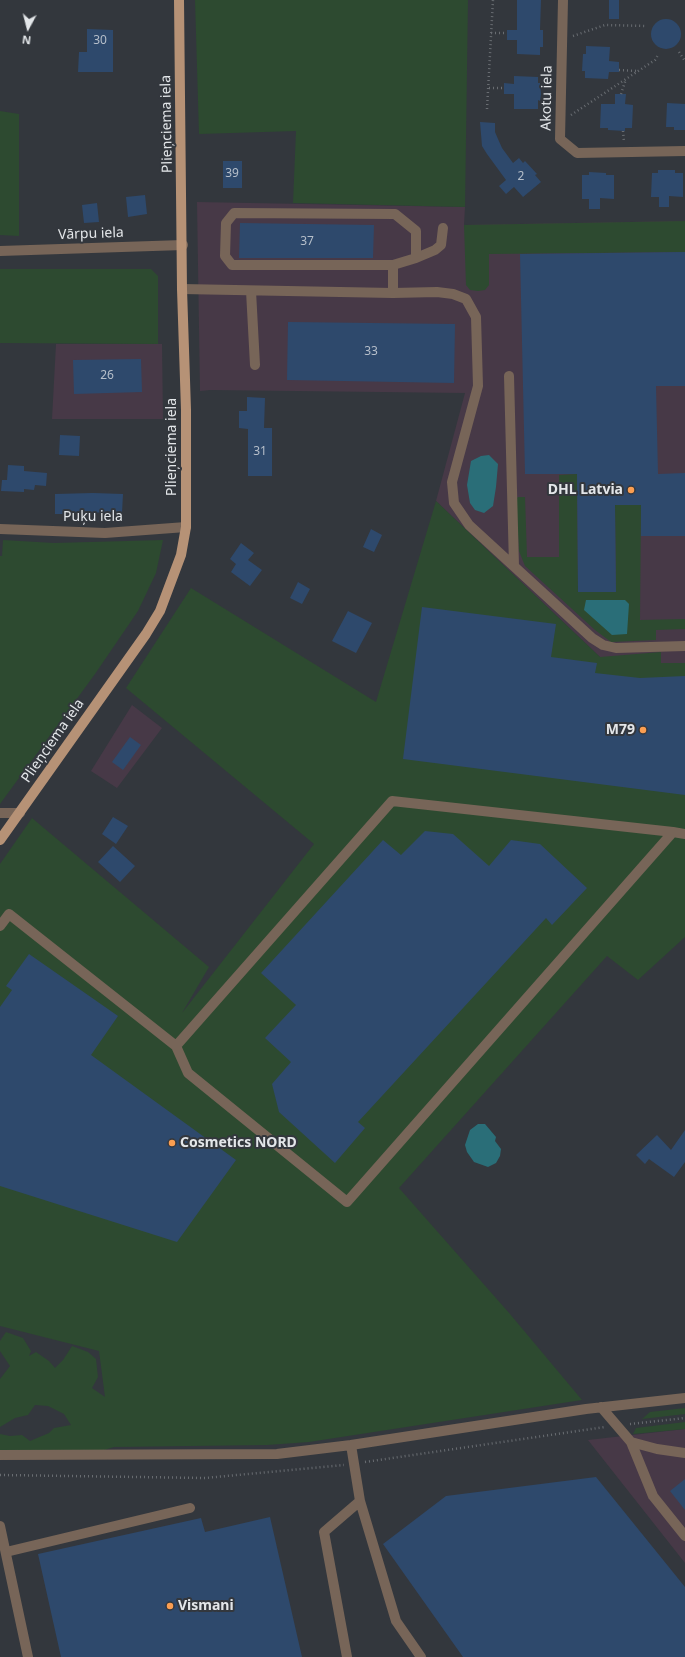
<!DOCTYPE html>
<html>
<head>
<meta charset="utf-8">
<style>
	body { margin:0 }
	#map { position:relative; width:685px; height:1657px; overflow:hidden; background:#33373d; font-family:"Noto Sans",sans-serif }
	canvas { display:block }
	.north { position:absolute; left:8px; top:8px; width:40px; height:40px; -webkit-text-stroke:3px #33373d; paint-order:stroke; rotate:187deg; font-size:11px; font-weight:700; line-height:16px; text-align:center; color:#e3e6e9 }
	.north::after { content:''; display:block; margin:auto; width:14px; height:18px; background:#e3e6e9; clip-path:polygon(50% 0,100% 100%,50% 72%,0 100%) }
</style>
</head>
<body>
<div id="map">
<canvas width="685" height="1657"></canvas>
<div class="north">N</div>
</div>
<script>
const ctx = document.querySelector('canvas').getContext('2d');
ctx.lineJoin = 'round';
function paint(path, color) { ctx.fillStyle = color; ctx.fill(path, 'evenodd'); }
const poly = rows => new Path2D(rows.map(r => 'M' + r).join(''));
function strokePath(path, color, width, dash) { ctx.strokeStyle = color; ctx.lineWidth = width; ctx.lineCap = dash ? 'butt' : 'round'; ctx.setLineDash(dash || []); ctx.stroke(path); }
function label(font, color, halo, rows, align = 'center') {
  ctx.font = font + ' "Noto Sans",sans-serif'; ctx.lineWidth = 4; ctx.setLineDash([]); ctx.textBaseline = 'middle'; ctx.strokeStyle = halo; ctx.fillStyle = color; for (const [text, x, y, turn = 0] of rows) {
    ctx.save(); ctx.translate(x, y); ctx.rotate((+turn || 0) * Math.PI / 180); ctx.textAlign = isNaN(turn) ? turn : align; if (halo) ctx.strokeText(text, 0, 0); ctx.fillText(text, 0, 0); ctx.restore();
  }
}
paint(poly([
	[197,202,465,207,464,225,685,221,685,663,640,664,600,657,436,501,465,393,210,390,200,391],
	[56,344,162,344,163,419,52,419],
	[132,705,162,728,117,788,91,771],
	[685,1429,685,1563,588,1440]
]), '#473947');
paint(poly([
	[195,0,468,0,465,207,293,203,296,131,199,134],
	[0,111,19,114,19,236,0,235],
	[685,221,685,252,489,254,489,285,485,290,478,291,470,290,466,285,464,225],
	[0,269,151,269,158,276,158,344,0,343],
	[577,474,578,592,616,592,615,505,641,505,640,620,685,619,685,629,656,630,656,640,611,642,595,630,525,566,519,551,516,499,518,497,525,497,527,557,559,557,559,475],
	[436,501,600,657,661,652,661,663,685,663,685,937,638,980,607,956,399,1188,510,1314,582,1400,309,1442,267,1445,114,1447,101,1451,0,1450,0,1434,10,1436,22,1435,30,1441,49,1433,54,1428,71,1425,64,1414,48,1406,35,1405,28,1415,15,1418,0,1427,0,1379,10,1366,0,1351,0,1341,6,1332,23,1338,31,1351,29,1356,36,1352,49,1361,55,1368,63,1360,72,1346,88,1352,96,1359,98,1377,92,1388,105,1397,99,1351,0,1326,0,864,32,818,209,967,182,1013,314,844,126,688,191,588,376,702],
	[3,540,54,543,163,540,156,573,138,611,95,674,0,804,0,556,2,556],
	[685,1408,685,1414,642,1419,650,1412],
	[685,1422,685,1429,633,1434,636,1428]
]), '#2d4a30');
paint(poly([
	[489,455,498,464,496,487,493,506,484,513,475,510,470,503,467,485,471,461,481,456],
	[586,600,625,600,629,604,627,634,612,635,584,610],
	[478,1124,485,1124,496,1137,495,1141,501,1149,500,1156,496,1163,488,1167,474,1162,467,1152,465,1145,470,1130]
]), '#2a6e78');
paint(poly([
	[517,0,541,0,540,30,543,30,543,47,540,47,540,55,517,54,517,40,507,40,507,30,517,30],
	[609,0,619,0,619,19,609,19],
	'651 34a15 15 0 1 1 30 0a15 15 0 1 1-30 0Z',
	[87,29,113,30,113,72,78,72,79,52,87,52],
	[586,46,610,47,609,61,619,62,619,72,609,72,608,79,585,78,585,71,582,71,583,54,586,54],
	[514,76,538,77,538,83,540,83,541,94,540,101,538,100,538,109,514,109,514,94,504,94,504,83,514,84],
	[615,94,626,94,625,104,633,105,632,128,625,128,625,131,608,130,608,128,600,128,601,104,615,104],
	[667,103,685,104,685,130,674,130,674,127,666,127],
	[480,122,495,123,495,132,498,139,502,148,513,163,519,158,523,163,525,161,537,174,535,175,541,182,523,197,514,187,506,194,499,186,506,180,487,154,482,146],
	[223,161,242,161,242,188,223,188],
	[658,170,675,170,675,173,683,173,683,197,669,196,669,207,659,207,659,197,651,197,652,173,658,173],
	[589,172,606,173,606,175,614,175,614,199,600,198,600,209,589,209,589,199,582,199,582,175,589,175],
	[145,195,147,214,128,217,126,197],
	[97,203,99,222,84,223,82,205],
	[240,223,374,225,373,258,239,258],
	[685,252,685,386,656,386,658,474,685,473,685,536,641,536,641,505,615,505,616,592,578,592,577,474,525,474,520,254],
	[288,322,455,324,454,383,287,380],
	[141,359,142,392,74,394,73,360],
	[247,397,265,398,264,428,272,428,272,476,248,476,248,429,239,428,239,411,247,411],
	[60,435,80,436,79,456,59,455],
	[8,465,24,466,24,471,47,473,46,486,35,485,34,490,24,489,24,492,1,491,2,480,7,480],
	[93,493,123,494,122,513,75,512,75,514,55,514,55,494],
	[371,529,382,535,374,552,363,547],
	[241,543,254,553,248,560,262,570,250,586,231,572,236,564,230,559],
	[298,582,310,589,302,604,290,598],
	[422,607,556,624,551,657,597,663,595,673,640,678,685,676,685,795,403,759],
	[348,611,372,623,356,653,332,641],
	[130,737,141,745,123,770,112,762],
	[113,817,128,826,116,844,102,834],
	[425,831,453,834,489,866,511,840,540,844,587,888,552,925,546,918,358,1122,365,1128,335,1163,279,1112,272,1084,291,1062,265,1038,296,1005,261,973,383,840,401,855],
	[113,846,135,866,120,882,98,862],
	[29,954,118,1016,91,1055,236,1160,177,1242,0,1186,0,1007,12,990,6,986],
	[685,1130,685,1162,674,1177,649,1159,645,1164,636,1155,657,1135,671,1150],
	[596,1477,685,1587,685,1657,463,1657,383,1544,446,1496],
	[685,1479,685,1510,670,1491],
	[270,1517,302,1657,61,1657,38,1554,201,1518,205,1532]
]), '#2e496c');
strokePath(poly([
	[491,33,507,33],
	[573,36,605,25,647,26],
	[679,52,685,61],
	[619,70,638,71],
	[489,88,504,88],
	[621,94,626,79],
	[487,109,493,0],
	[571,115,655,60,658,55],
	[623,131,624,142],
	[630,1424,685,1418],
	[365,1462,605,1427],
	[0,1475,205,1478,344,1465]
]), '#696d72', 2.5, [1, 3]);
strokePath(poly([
	[563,0,560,139,577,153,685,151],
	[0,251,183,245],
	[393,265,232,265,225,256,226,223,234,213,395,214,416,231,416,258],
	[182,289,393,293,437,292,453,294,466,299,476,317,478,386,452,482,454,503,469,525,592,638,603,645,616,648,685,646],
	[251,291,255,365],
	[393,293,393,265,416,258,435,250,441,245,443,228],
	[509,376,514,566],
	[0,529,105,533,186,527],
	[0,813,20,813],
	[673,832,685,834],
	[0,926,9,914,176,1046,188,1073,347,1202,673,832,392,801,176,1046],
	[601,1407,631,1442,653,1496,685,1536],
	[631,1442,657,1449,685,1453],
	[0,1455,277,1454,351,1445,586,1409,685,1398],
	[360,1501,396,1621,421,1657],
	[0,1526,28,1657],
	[6,1552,190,1508],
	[347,1657,324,1532,360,1501,351,1445]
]), '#776558', 10);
strokePath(poly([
	[0,840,146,634,160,611,181,555,186,527,186,410,182,289,179,0]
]), '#b69276', 10);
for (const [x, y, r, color] of [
	[631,490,4,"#fb9e51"],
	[643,730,4,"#fb9e51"],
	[172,1143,4,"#fb9e51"],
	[170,1606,4,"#fb9e51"]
]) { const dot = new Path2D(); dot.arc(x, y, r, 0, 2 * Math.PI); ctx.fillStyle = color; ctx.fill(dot); strokePath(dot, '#33373d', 1.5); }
label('12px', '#b6bfca', null, [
	["30",100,41],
	["39",232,174],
	["2",521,177],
	["37",307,242],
	["33",371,352],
	["26",107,376],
	["31",260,452]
]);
label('14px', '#e3e6e9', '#33373d', [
	["Akotu iela",547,98,-89],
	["Plieņciema iela",167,124,-91],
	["Vārpu iela",91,234,-2],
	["Plieņciema iela",172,447,-90],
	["Puķu iela",93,517],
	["Plieņciema iela",53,741,-55]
]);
label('bold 14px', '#e3e6e9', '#33373d', [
	["DHL Latvia",623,490],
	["M79",635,730],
	["Cosmetics NORD",180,1143,"left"],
	["Vismani",178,1606,"left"]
], 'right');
</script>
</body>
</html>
